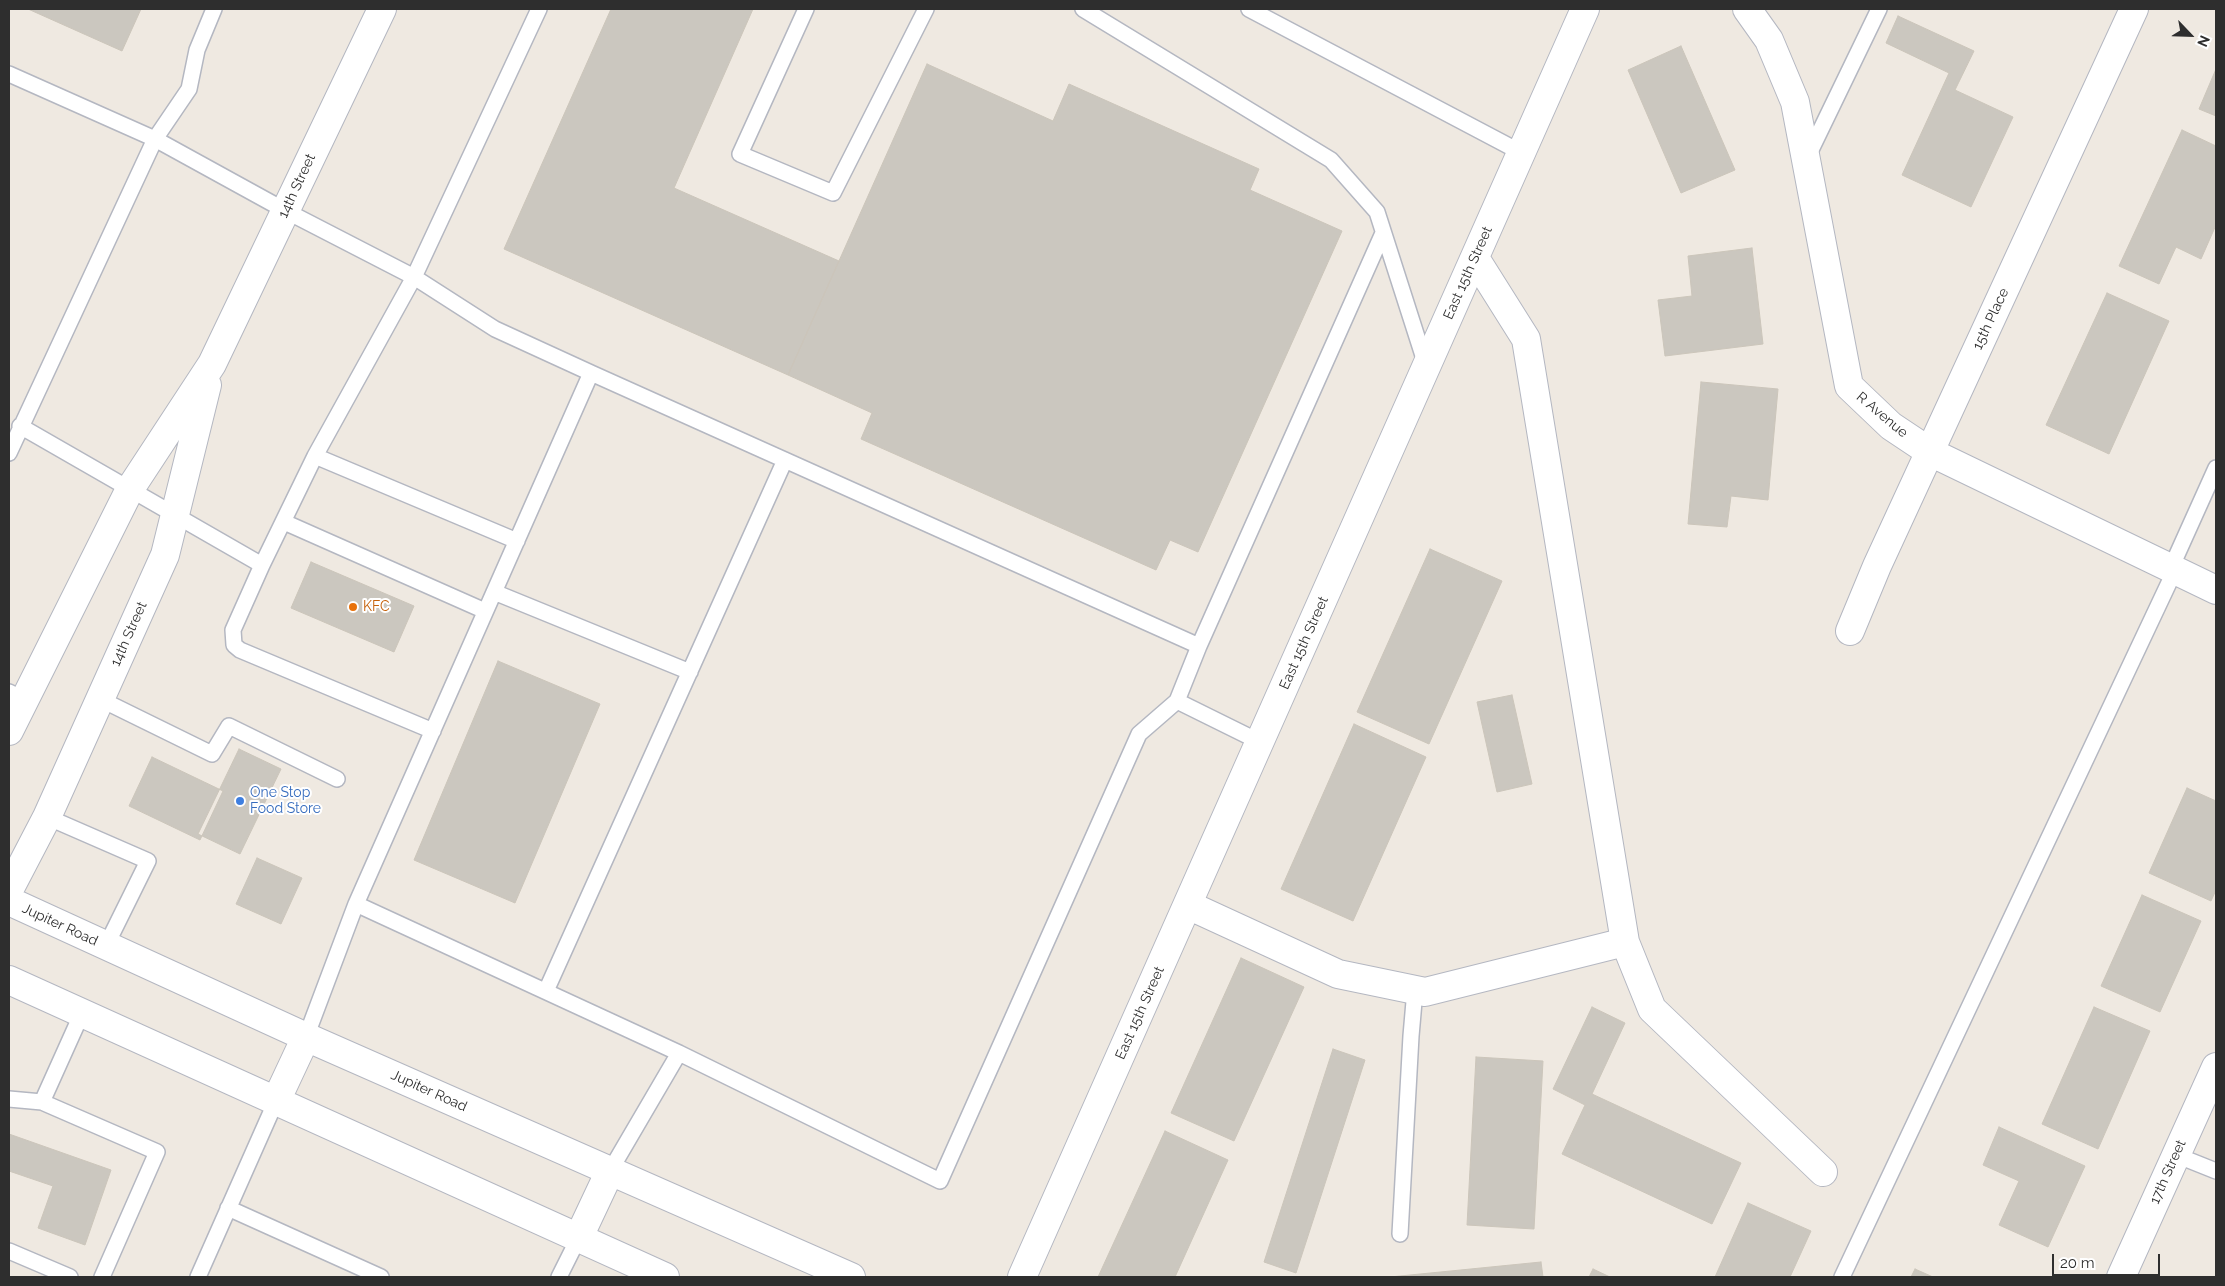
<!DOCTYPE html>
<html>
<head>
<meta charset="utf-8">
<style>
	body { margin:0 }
	#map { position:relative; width:2225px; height:1286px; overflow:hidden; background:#efe9e1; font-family:Raleway,sans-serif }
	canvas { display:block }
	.frame { position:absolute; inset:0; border:10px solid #2e2e2e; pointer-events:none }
	.north { position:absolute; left:2165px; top:10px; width:50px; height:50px; -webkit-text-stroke:4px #fff; paint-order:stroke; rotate:114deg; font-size:14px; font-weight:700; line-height:20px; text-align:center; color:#2e2e2e }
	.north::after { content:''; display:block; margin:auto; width:18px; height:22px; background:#2e2e2e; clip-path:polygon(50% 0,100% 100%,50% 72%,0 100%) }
	.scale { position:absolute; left:2052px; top:1254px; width:108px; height:22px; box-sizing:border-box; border:2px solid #2e2e2e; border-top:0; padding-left:6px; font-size:15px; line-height:18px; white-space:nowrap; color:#2e2e2e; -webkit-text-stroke:4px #fff; paint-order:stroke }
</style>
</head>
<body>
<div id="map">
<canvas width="2225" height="1286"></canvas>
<div class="frame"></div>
<div class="north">N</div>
<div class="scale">20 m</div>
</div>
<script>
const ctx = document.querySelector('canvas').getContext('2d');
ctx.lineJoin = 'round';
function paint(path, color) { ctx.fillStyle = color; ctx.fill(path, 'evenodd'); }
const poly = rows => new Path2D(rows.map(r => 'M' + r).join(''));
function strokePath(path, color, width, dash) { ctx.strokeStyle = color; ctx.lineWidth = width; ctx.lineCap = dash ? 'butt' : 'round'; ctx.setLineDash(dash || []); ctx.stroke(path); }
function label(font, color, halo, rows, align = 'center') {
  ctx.font = font + ' Raleway,sans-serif'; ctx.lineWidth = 4; ctx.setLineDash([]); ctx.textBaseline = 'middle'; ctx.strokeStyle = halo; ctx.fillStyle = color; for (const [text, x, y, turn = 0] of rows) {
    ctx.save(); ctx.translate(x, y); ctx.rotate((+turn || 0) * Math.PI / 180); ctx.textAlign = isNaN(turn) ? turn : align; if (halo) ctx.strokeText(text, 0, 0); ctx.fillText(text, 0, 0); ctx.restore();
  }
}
const building = poly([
	[28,9,141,9,122,51,28,9],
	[611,9,753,9,674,188,839,261,788,375,504,249,611,9],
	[1898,16,1974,51,1955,90,2013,117,1971,207,1902,175,1949,73,1886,43,1898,16],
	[1681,46,1735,170,1681,193,1628,70,1681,46],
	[927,64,1053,121,1069,84,1259,169,1250,190,1342,231,1198,552,1170,540,1156,570,861,439,872,413,788,375,927,64],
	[2216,69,2216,116,2199,109,2216,69],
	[2182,130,2216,146,2216,225,2201,259,2176,247,2159,284,2119,266,2182,130],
	[1752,248,1763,344,1665,356,1658,300,1692,296,1688,256,1752,248],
	[2107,293,2169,321,2109,454,2046,425,2107,293],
	[1701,382,1778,389,1768,500,1731,496,1727,527,1688,524,1701,382],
	[1430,549,1502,581,1429,744,1357,712,1430,549],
	[311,562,414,606,394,652,291,608,311,562],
	[498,661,600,704,515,903,414,860,498,661],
	[1512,695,1532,784,1497,792,1477,702,1512,695],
	[1354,724,1426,757,1353,921,1281,889,1354,724],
	[239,749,281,769,240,854,198,834,239,749],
	[152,757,223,791,200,840,129,806,152,757],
	[2187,788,2216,801,2216,890,2211,901,2149,873,2187,788],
	[257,858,302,878,281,924,236,904,257,858],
	[2142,895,2201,921,2160,1012,2101,986,2142,895],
	[1241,958,1304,987,1234,1141,1171,1113,1241,958],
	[1592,1007,1625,1023,1592,1094,1741,1163,1712,1224,1562,1154,1585,1105,1553,1089,1592,1007],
	[2094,1007,2150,1031,2098,1149,2042,1124,2094,1007],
	[1333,1049,1365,1060,1296,1273,1264,1262,1333,1049],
	[1476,1057,1543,1061,1534,1229,1467,1225,1476,1057],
	[1999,1127,2085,1166,2048,1247,1999,1225,2019,1181,1983,1165,1999,1127],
	[1165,1131,1228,1160,1175,1277,1098,1277,1165,1131],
	[9,1134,111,1170,85,1245,38,1228,53,1186,9,1171,9,1134],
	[1748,1203,1811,1231,1790,1277,1715,1277,1748,1203],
	[1541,1262,1543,1277,1390,1277,1541,1262],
	[1593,1269,1610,1277,1589,1277,1593,1269],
	[1915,1269,1933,1277,1911,1277,1915,1269]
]);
paint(building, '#cbc7bf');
strokePath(building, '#cbc5ba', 1);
const service = poly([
	[214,9,197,50,189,89,155,139,286,211,414,277,495,329,591,373],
	[806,9,740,154,833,193,926,9],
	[1083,9,1331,160,1377,212,1426,365],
	[1249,9,1522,153],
	[9,74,155,139,9,453],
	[1808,156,1879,9],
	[20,426,262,565,315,456,414,277,539,9],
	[315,456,517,541],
	[284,522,485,611],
	[262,565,233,630,234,645,240,650,433,731],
	[2171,568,2216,468],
	[494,592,690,672],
	[1199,646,1383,233],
	[9,692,25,700],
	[100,699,212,754,229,726,337,779],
	[47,817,148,861,106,946],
	[546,991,785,460],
	[82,1013,42,1102,157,1152,102,1277],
	[306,1037,356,904],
	[679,1053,940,1181,1139,734,1177,701],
	[9,1099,42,1102],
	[2176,1155,2216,1171],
	[610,1171,679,1053,356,904,591,373,1199,646,1177,701,1260,742],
	[228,1208,381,1277],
	[1400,1234,1411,1036,1415,990],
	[9,1251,70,1277],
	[198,1277,276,1101],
	[559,1277,578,1239],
	[1842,1277,2175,570]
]);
const minor = poly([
	[1747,9,1769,40,1795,102,1849,386,1891,426,1930,452,2216,590],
	[1850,631,1877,566,2134,9],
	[1188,905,1338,974,1425,992,1625,942,1526,339,1475,258],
	[1625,942,1652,1009,1823,1172],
	[1022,1277,1585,9],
	[2121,1277,2216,1067]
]);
const secondary = poly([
	[9,731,130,489,212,364,382,9],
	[9,890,47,817,165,555,207,385],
	[9,901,306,1037,851,1277],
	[9,980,665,1277],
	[276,1101,306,1037],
	[578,1239,610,1171]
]);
strokePath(service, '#b4b7c1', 18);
strokePath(minor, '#b4b7c1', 30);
strokePath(secondary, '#b4b7c1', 30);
strokePath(service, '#fff', 15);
strokePath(minor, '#fff', 28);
strokePath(secondary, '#fff', 28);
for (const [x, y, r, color] of [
	[353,607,5,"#e8710a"],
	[240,801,5,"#3f7fe0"]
]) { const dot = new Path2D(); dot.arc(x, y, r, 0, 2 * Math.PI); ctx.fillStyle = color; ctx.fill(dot); strokePath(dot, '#fff', 2); }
label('14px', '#2e2e2e', '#fff', [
	["14th Street",297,186,-65],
	["East 15th Street",1468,273,-66],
	["15th Place",1991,319,-65],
	["R Avenue",1882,415,40],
	["14th Street",129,634,-66],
	["East 15th Street",1304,643,-66],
	["Jupiter Road",60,925,25],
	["East 15th Street",1140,1013,-66],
	["Jupiter Road",429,1091,24],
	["17th Street",2168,1172,-66]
]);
label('14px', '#c56008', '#fff', [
	["KFC",363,607]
], 'left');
label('14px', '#366cbe', '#fff', [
	["One Stop",250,793],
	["Food Store",250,809]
], 'left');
</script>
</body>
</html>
